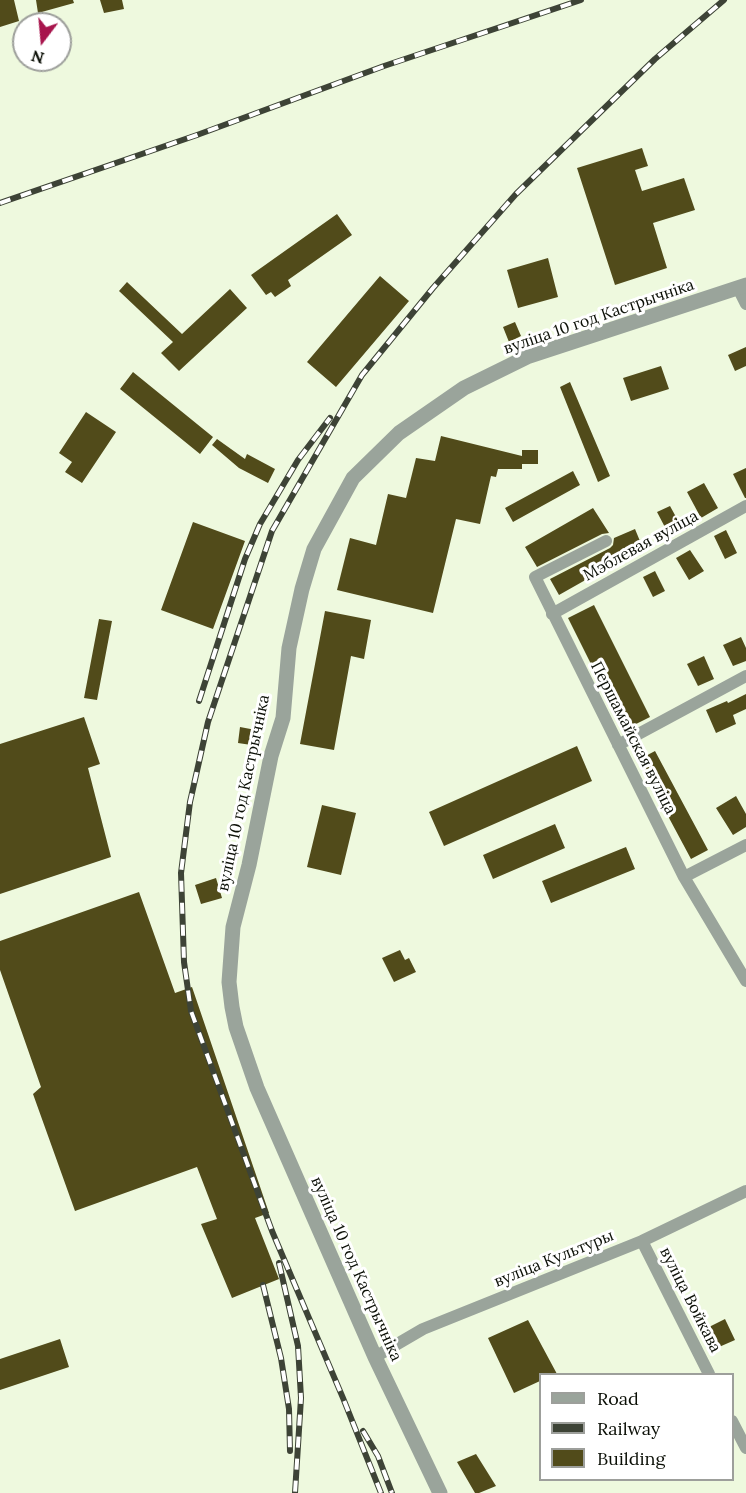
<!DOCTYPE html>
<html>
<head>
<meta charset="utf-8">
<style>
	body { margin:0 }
	#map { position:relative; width:746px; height:1493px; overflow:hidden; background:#eef9de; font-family:Lora,serif }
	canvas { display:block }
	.legend { position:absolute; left:539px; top:1373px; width:195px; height:108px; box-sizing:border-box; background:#fff; border:2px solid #9d9f9b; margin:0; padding:8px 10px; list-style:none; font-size:18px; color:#0b0f06 }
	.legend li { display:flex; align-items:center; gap:12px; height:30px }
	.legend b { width:30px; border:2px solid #9d9f9b }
	.north { position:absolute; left:12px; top:12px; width:60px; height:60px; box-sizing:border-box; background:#fff; border:2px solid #9d9f9b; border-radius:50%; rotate:196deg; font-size:16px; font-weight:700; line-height:24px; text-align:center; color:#0b0f06 }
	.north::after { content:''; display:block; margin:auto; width:21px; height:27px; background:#a8154d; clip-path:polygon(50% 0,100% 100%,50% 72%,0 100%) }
</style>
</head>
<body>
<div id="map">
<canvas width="746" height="1493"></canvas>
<ul class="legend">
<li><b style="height:8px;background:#9aa49b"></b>Road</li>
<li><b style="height:8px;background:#3d4336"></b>Railway</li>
<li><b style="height:16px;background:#514b1a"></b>Building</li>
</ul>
<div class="north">N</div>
</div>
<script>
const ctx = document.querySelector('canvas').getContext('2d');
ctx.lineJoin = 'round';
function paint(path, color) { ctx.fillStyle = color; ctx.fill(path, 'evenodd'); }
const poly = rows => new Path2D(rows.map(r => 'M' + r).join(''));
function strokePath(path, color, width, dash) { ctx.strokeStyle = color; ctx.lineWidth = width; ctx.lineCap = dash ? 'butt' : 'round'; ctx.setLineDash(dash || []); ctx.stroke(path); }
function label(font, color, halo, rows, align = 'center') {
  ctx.font = font + ' Lora,serif'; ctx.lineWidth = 6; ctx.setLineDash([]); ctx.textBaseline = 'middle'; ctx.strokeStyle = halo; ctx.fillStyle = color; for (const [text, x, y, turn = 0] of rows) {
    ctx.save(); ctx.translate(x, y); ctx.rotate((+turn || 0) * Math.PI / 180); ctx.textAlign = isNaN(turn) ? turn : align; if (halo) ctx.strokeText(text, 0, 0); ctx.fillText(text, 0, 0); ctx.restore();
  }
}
paint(poly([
	[0,0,14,0,19,21,0,27],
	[36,0,73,0,74,3,38,13],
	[100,0,122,0,124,9,104,13],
	[642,148,648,166,635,170,642,191,684,178,695,210,653,223,667,268,615,285,577,168],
	[337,214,352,235,288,280,291,286,275,297,271,292,266,295,251,275],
	[548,258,558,297,518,308,507,270],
	[380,276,409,301,336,387,307,362],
	[127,282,182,334,230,289,247,308,179,371,161,353,173,342,119,291],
	[515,322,521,336,509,342,503,327],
	[746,347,746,366,735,371,728,355],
	[661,366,669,389,631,401,623,378],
	[133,372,213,437,200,454,120,389],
	[570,382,610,476,598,482,560,387],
	[86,412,116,432,82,483,65,472,72,462,59,453],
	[441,436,522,456,522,450,538,450,538,464,522,464,522,469,498,469,496,477,491,476,480,524,456,519,433,613,337,590,350,538,376,545,388,494,406,498,416,458,435,461],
	[217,439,245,459,247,454,275,469,268,483,239,468,212,445],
	[746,468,746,498,745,498,733,474],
	[573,471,580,485,513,522,505,508],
	[704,483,718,508,701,518,687,492],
	[670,506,681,526,668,533,657,512],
	[593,508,609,533,602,534,537,567,525,547],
	[193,522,245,541,213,629,161,610],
	[635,529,642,546,617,557,619,561,559,595,550,579,610,548,613,545,614,538],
	[726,530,737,553,725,559,714,536],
	[690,550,704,571,689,580,676,558],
	[655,571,665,591,653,597,643,577],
	[594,605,650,717,624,730,568,618],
	[325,611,371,620,364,659,351,656,334,750,300,744],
	[99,619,112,621,97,700,84,698],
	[741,637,746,648,746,661,733,666,723,645],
	[704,656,714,679,698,686,687,664],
	[746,694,746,709,733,715,736,724,716,733,706,710,727,701,728,703],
	[84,717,100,764,88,768,111,857,0,894,0,744],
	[240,727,261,731,258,746,238,743],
	[577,746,592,781,444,846,429,812],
	[655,751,708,850,691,859,638,760],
	[736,796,746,814,746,827,733,835,716,808],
	[322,805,356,813,341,875,307,867],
	[555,824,565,848,493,879,483,855],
	[626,847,635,869,551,903,542,881],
	[216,878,222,898,201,904,195,885],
	[139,892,175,993,192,987,269,1213,255,1218,279,1279,232,1298,201,1224,217,1219,197,1167,75,1211,33,1094,41,1087,0,970,0,941],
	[400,950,405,960,409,958,416,972,394,982,382,958],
	[725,1319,735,1340,719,1347,709,1327],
	[528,1320,557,1374,540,1374,540,1381,514,1393,488,1338],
	[60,1339,69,1367,0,1390,0,1359],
	[476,1454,496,1486,479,1493,475,1493,457,1462]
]), '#514b1a');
strokePath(poly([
	[738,288,746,304],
	[606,541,535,577,684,877,746,981],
	[552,614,746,506],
	[618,745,746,676],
	[684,877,746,845],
	[642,1241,709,1374],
	[375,1357,423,1329,642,1241,746,1191],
	[732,1421,746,1448]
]), '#9aa49b', 12);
strokePath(poly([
	[440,1493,375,1357,257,1088,236,1027,232,1007,229,982,233,927,249,865,271,756,283,718,289,648,302,589,314,549,353,478,399,433,464,388,527,357,746,285]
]), '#9aa49b', 15);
const rail = poly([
	[0,203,197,135,384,66,581,0],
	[199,701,245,559,260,524,298,460,330,418],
	[279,1263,298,1346,301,1398,295,1493],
	[263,1285,281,1358,289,1409,290,1451],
	[363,1431,378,1456,392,1493],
	[381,1493,343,1398,272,1231,191,1011,184,962,181,873,190,802,208,722,272,531,362,375,433,288,516,194,655,59,724,0]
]);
strokePath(rail, '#3d4336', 6);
strokePath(rail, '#fff', 4, [11]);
label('16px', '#0b0f06', '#fff', [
	["вуліца 10 год Кастрычніка",599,317,-19],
	["Мэблевая вуліца",641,546,-29],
	["Першамайская вуліца",633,738,63],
	["вуліца 10 год Кастрычніка",244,793,-78],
	["вуліца Культуры",554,1259,-22],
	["вуліца 10 год Кастрычніка",356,1269,66],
	["вуліца Войкава",690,1300,63]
]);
</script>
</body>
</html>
